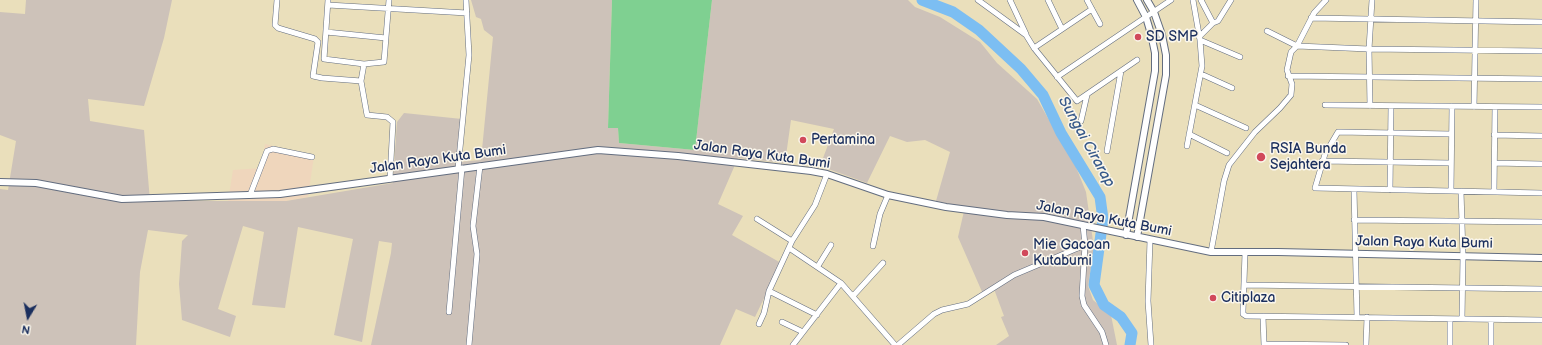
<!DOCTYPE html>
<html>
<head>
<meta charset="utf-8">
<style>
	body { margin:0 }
	#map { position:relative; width:1542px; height:345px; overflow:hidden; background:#eadfbb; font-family:"Balsamiq Sans",sans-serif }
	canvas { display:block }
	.north { position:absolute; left:8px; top:297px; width:40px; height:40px; -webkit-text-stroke:3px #fbf7ec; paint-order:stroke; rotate:190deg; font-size:11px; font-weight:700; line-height:16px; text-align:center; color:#1b2f5e }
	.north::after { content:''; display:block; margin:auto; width:14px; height:18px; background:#1b2f5e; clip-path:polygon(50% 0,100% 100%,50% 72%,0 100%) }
</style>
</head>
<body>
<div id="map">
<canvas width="1542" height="345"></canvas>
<div class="north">N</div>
</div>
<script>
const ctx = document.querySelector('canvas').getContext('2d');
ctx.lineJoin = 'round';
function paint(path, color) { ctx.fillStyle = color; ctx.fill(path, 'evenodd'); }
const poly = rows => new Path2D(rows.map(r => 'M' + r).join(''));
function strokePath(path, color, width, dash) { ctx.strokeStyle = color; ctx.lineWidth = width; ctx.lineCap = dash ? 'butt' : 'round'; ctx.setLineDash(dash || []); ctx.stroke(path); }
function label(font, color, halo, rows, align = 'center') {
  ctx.font = font + ' "Balsamiq Sans",sans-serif'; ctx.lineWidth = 3; ctx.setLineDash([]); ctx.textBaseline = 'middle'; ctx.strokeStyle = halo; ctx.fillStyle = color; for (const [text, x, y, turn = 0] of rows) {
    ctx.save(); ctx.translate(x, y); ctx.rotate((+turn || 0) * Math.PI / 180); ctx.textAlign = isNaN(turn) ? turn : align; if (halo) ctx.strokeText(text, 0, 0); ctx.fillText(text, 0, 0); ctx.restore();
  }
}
paint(poly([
	[265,144,314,156,308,197,286,201,228,201,233,170,261,168]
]), '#efd6bc');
paint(poly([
	[26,0,172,0,164,38,144,106,88,99,90,121,144,130,150,201,286,201,393,183,397,122,404,113,462,119,459,162,481,160,493,37,484,30,481,19,476,17,471,0,612,0,608,128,618,128,619,143,695,150,712,0,908,0,915,7,940,17,980,42,997,63,1037,99,1076,167,1086,192,1094,248,1088,286,1093,300,1111,315,1117,345,996,345,1009,336,1001,317,1004,316,994,289,983,294,958,237,965,207,936,201,950,152,925,140,907,142,890,136,867,183,820,166,834,129,791,120,785,163,738,158,718,204,743,216,732,235,781,263,755,317,736,309,720,345,371,345,391,253,392,243,379,241,362,342,334,335,353,239,298,227,285,308,252,305,264,232,243,226,218,309,236,316,230,337,182,320,179,284,182,241,188,235,148,230,140,272,136,345,0,345,0,189,8,190,16,141,0,135,0,12,25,14]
]), '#cdc2b9');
paint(poly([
	[612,0,712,0,695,150,619,143,618,128,608,128]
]), '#7fd091');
strokePath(poly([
	[922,0,953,12,979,30,1021,69,1043,95,1061,133,1100,197,1103,219,1094,285,1104,305,1121,317,1132,333,1130,345]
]), '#7cbef2', 11);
const minor = poly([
	[277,0,275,25,278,28,315,39,318,42,313,76,322,78,361,81],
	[328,0,324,59,364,64,384,62,389,0],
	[978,0,1026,35,1034,48,1077,101,1137,60],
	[1010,0,1026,34],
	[1048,0,1062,29],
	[1087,0,1100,24],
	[1201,0,1213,23],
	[328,5,467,13],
	[1311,18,1542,22],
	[1267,31,1297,46,1369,49,1542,51],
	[326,32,386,38],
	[1199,37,1213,23,1218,21,1231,0],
	[1200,40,1240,57],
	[1034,48,1092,9],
	[364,64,361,81,367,115,387,117,393,122,390,179],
	[1201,74,1232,88],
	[1288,76,1542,79],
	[1057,77,1171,0],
	[1195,105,1246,128],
	[1325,105,1542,107],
	[1370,106,1369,49,1372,0],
	[1474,107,1476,0],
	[1081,121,1087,95],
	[1189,134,1227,153],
	[1451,134,1338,132,1325,154,1315,188,1542,193],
	[1494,135,1542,136],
	[1187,146,1202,66,1200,40,1193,0],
	[1107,151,1121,71],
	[1322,161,1451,163],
	[1494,163,1542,164],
	[458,169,469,55,466,0],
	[1354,190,1357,317],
	[1390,190,1391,106],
	[1451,191,1452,106],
	[1461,191,1463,256,1462,319],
	[1494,192,1495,107],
	[250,195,267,151,273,149,312,157],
	[757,219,792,241],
	[1354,220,1542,222],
	[1083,225,1085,245,1082,296,1084,305,1102,332,1106,345],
	[1150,240,1148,301,1151,345],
	[873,246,880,214,888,195],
	[789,248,841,283,895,345],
	[1211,252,1224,181,1229,165,1255,132,1280,108,1291,95,1292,84,1287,70,1291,52,1297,46,1314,13,1326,0],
	[1245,253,1243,311,1243,314,1246,316,1542,320],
	[818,266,831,245],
	[1244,285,1542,289],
	[769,291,817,315],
	[853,296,883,263],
	[449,312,462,168],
	[1263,316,1264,345],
	[782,322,803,332],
	[759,324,764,313,769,291,792,241,815,205,827,174],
	[1264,344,1346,345],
	[469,345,477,254,473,226,480,166],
	[793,345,841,283],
	[898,345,934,314,942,310,968,304,1014,275,1085,245],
	[1366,345,1367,317],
	[1450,345,1450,319],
	[1491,345,1491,320]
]);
const tertiary = poly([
	[0,182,36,183,122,199,280,194,598,150,678,156,811,171,827,174,888,195,946,207,1007,215,1044,217,1211,252,1278,252,1542,258],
	[1126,235,1155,71,1155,53,1151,34,1146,17,1137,0],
	[1137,237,1166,75,1166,55,1162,35,1154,12,1147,0]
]);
strokePath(minor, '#636d7f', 6);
strokePath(tertiary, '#636d7f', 8);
strokePath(minor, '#fff', 5);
strokePath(tertiary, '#fff', 6);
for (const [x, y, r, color] of [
	[1138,37,4,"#d1495b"],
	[803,140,4,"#d1495b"],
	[1261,157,5,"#d1495b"],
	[1025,253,4,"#d1495b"],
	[1213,298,4,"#d1495b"]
]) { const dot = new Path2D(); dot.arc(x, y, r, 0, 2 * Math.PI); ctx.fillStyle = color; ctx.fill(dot); strokePath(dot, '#fbf7ec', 1.5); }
label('14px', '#1b2f5e', '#fbf7ec', [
	["SD SMP",1146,37],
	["Pertamina",811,140],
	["RSIA Bunda",1270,149],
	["Sejahtera",1270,165],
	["Mie Gacoan",1033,245],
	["Kutabumi",1033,261],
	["Citiplaza",1221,298]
], 'left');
label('14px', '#1b2f5e', '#fbf7ec', [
	["Jalan Raya Kuta Bumi",762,155,8],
	["Jalan Raya Kuta Bumi",438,160,-8],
	["Jalan Raya Kuta Bumi",1104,219,11],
	["Jalan Raya Kuta Bumi",1424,243,1]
]);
label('italic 15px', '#385a8a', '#fbf7ec', [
	["Sungai Cirarap",1086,142,61]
]);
</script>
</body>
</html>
